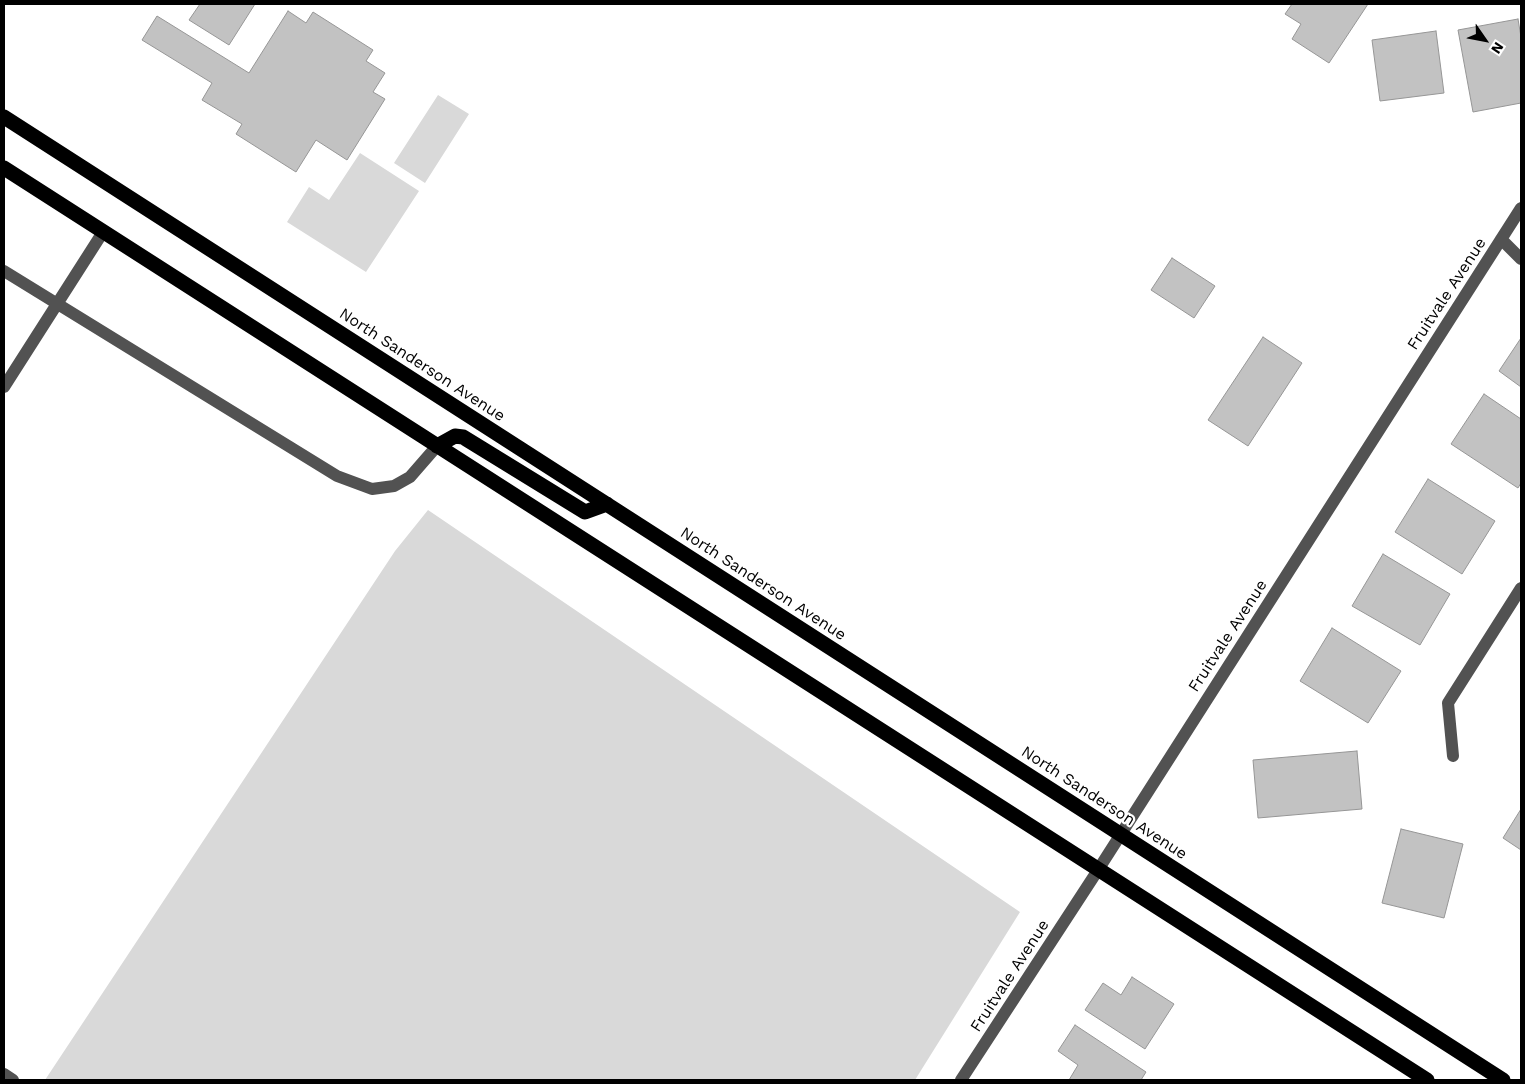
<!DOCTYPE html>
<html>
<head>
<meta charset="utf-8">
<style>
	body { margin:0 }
	#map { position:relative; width:1525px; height:1084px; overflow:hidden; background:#fff; font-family:"Work Sans",sans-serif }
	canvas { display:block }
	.frame { position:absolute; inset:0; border:5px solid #000; pointer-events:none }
	.north { position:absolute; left:1460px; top:15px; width:50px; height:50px; -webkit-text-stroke:4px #fff; paint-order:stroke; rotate:123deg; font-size:14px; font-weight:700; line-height:20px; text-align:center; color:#000 }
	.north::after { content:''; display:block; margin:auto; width:18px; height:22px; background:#000; clip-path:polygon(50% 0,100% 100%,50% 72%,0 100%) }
</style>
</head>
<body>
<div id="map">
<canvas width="1525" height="1084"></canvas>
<div class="frame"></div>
<div class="north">N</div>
</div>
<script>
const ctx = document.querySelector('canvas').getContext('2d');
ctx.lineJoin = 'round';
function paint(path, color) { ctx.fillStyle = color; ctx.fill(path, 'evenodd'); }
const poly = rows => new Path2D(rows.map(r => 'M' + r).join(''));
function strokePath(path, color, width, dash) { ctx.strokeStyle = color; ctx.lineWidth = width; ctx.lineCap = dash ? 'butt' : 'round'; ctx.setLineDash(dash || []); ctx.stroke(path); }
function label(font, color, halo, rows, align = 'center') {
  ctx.font = font + ' "Work Sans",sans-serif'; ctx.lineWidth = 4.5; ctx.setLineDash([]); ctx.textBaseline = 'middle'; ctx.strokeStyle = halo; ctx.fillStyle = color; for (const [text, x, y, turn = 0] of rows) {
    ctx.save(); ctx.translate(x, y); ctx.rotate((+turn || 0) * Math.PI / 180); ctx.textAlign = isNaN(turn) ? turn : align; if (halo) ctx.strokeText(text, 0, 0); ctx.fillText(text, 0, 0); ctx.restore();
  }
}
paint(poly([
	[438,95,469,114,425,183,394,163],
	[360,153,419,191,366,272,287,222,309,187,329,200],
	[428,510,1020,912,915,1080,45,1080,395,551]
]), '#d9d9d9');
const building = poly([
	[200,4,255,4,229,45,189,20,200,4],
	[1292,4,1368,4,1329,63,1292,39,1301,24,1285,14,1292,4],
	[288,11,306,23,313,12,373,50,366,61,385,73,373,92,385,99,347,160,316,140,296,172,236,134,242,124,202,100,212,83,142,40,157,16,249,73,288,11],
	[1518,19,1521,37,1521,103,1473,112,1458,30,1518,19],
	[1436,31,1444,93,1380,101,1372,40,1436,31],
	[1172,258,1215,286,1194,318,1151,290,1172,258],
	[1263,337,1302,363,1248,446,1208,420,1263,337],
	[1521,338,1521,387,1499,371,1521,338],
	[1484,394,1521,419,1521,483,1518,488,1451,444,1484,394],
	[1428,479,1495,521,1462,574,1395,532,1428,479],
	[1383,554,1450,594,1420,645,1352,606,1383,554],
	[1332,628,1401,671,1368,723,1300,681,1332,628],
	[1357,751,1362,809,1258,818,1253,760,1357,751],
	[1521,809,1521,850,1503,838,1521,809],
	[1401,829,1463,844,1444,918,1382,903,1401,829],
	[1132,977,1174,1004,1145,1049,1085,1010,1103,983,1121,995,1132,977],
	[1075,1025,1146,1072,1141,1080,1069,1080,1078,1065,1058,1051,1075,1025]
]);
paint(building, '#c2c2c2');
strokePath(building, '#969696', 1);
strokePath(poly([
	[1501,239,1521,259],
	[4,271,337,476,372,489,394,486,410,477,437,446],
	[4,387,103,232],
	[1453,756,1448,703,1521,588],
	[4,1074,13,1080],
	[961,1080,1098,870,1521,208]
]), '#525252', 12);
strokePath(poly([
	[4,117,1503,1080],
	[4,168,1427,1080],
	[437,446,455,436,463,437,585,512,607,504]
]), '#000', 15);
label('16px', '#000', '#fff', [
	["Fruitvale Avenue",1447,294,-57],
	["North Sanderson Avenue",422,365,33],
	["North Sanderson Avenue",763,584,33],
	["Fruitvale Avenue",1228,636,-57],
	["North Sanderson Avenue",1104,803,33],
	["Fruitvale Avenue",1010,976,-57]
]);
</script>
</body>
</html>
